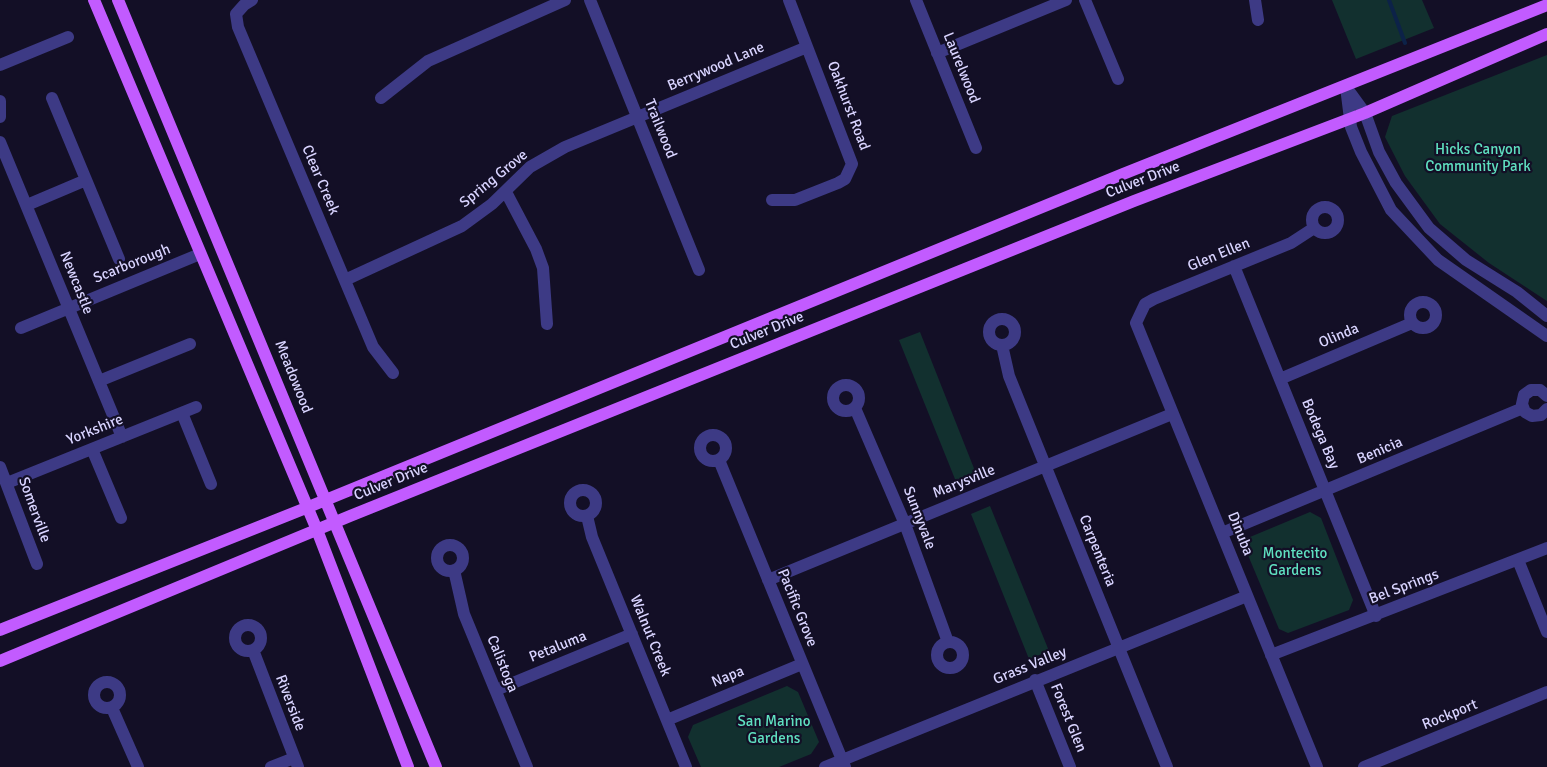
<!DOCTYPE html>
<html>
<head>
<meta charset="utf-8">
<style>
	body { margin:0 }
	canvas { display:block; background:#130f26 }
</style>
</head>
<body>
<canvas width="1547" height="767"></canvas>
<script>
const ctx = document.querySelector('canvas').getContext('2d');
ctx.lineJoin = 'round';
function paint(path, color) { ctx.fillStyle = color; ctx.fill(path, 'evenodd'); }
const poly = rows => new Path2D(rows.map(r => 'M' + r).join(''));
function strokePath(path, color, width, dash) { ctx.strokeStyle = color; ctx.lineWidth = width; ctx.lineCap = dash ? 'butt' : 'round'; ctx.setLineDash(dash || []); ctx.stroke(path); }
function label(font, color, halo, rows, align = 'center') {
  ctx.font = font + ' Signika,sans-serif'; ctx.lineWidth = 4.5; ctx.setLineDash([]); ctx.textBaseline = 'middle'; ctx.strokeStyle = halo; ctx.fillStyle = color; for (const [text, x, y, turn = 0] of rows) {
    ctx.save(); ctx.translate(x, y); ctx.rotate((+turn || 0) * Math.PI / 180); ctx.textAlign = isNaN(turn) ? turn : align; if (halo) ctx.strokeText(text, 0, 0); ctx.fillText(text, 0, 0); ctx.restore();
  }
}
paint(poly([
	[1332,0,1422,0,1434,28,1356,59],
	[1547,55,1547,301,1489,263,1440,224,1405,176,1385,137,1392,116],
	[920,332,977,476,957,484,899,340],
	[990,506,1049,651,1029,659,971,514],
	[1310,512,1321,518,1353,600,1349,610,1288,633,1279,629,1245,548,1250,537],
	[787,686,798,692,819,742,811,754,779,767,701,767,688,737,693,725]
]), '#12302f');
strokePath(poly([
	[1389,0,1405,43]
]), '#0c2248', 4);
strokePath(poly([
	[252,0,244,5,236,14,238,27,373,347,393,373],
	[590,0,699,270],
	[916,0,976,148],
	[1085,0,1118,79],
	[1255,0,1258,20],
	[937,53,1066,0],
	[0,65,68,37],
	[1346,87,1351,127,1361,152,1391,210,1438,260,1547,336],
	[1346,87,1365,113,1379,152,1396,183,1429,228,1466,260,1517,292,1547,316],
	[52,98,119,259],
	[381,98,428,61,565,0],
	[0,101,0,117],
	[0,142,122,437],
	[506,192,536,249,543,268,547,324],
	[772,200,795,200,838,183,845,179,852,164,789,0],
	[27,205,86,180],
	'1312 220a13 13 0 1 1 26 0a13 13 0 1 1-26 0Z',
	[1314,228,1291,243,1154,299,1145,304,1136,323,1317,767],
	[1234,266,1376,616],
	[345,280,462,226,492,204,530,167,565,147,807,47],
	'1410 315a13 13 0 1 1 26 0a13 13 0 1 1-26 0Z',
	'989 332a13 13 0 1 1 26 0a13 13 0 1 1-26 0Z',
	[21,328,200,254],
	[1002,345,1009,376,1167,767],
	[1280,379,1412,323],
	[99,381,190,344],
	'833 398a13 13 0 1 1 26 0a13 13 0 1 1-26 0Z',
	[1547,396,1540,390,1531,390,1524,395,1522,404,1525,412,1532,416,1541,415,1547,409],
	[855,408,905,524,948,642],
	[182,413,211,484],
	'700 448a13 13 0 1 1 26 0a13 13 0 1 1-26 0Z',
	[92,449,121,518],
	[719,460,845,767],
	[0,467,37,564],
	[7,483,196,407],
	'570 503a13 13 0 1 1 26 0a13 13 0 1 1-26 0Z',
	[587,516,592,537,686,767],
	[1222,533,1523,408],
	'437 558a13 13 0 1 1 26 0a13 13 0 1 1-26 0Z',
	[1518,560,1547,632],
	[454,570,464,614,527,767],
	[768,580,1172,414],
	'235 638a13 13 0 1 1 26 0a13 13 0 1 1-26 0Z',
	'937 655a13 13 0 1 1 26 0a13 13 0 1 1-26 0Z',
	[253,650,298,767],
	[1271,655,1547,548],
	[1035,680,1070,767],
	'94 695a13 13 0 1 1 26 0a13 13 0 1 1-26 0Z',
	[496,690,632,634],
	[112,708,138,767],
	[667,720,802,664],
	[271,767,294,758],
	[825,767,1247,596],
	[1364,767,1547,692]
]), '#3d3a85', 12);
strokePath(poly([
	[94,0,317,530,408,767],
	[118,0,436,767],
	[0,630,306,508,1123,174,1547,5],
	[0,661,350,516,1134,201,1365,113,1547,34]
]), '#c25bff', 12);
label('15px', '#d9d4ff', '#130f26', [
	["Berrywood Lane",716,67,-23],
	["Laurelwood",961,68,68],
	["Oakhurst Road",848,106,69],
	["Trailwood",660,129,68],
	["Spring Grove",494,179,-39],
	["Clear Creek",320,180,67],
	["Culver Drive",1143,180,-21],
	["Glen Ellen",1219,255,-22],
	["Scarborough",132,264,-22],
	["Newcastle",76,283,68],
	["Culver Drive",767,331,-22],
	["Olinda",1339,336,-23],
	["Meadowood",293,377,68],
	["Yorkshire",95,430,-22],
	["Bodega Bay",1320,434,67],
	["Benicia",1380,451,-23],
	["Culver Drive",391,482,-22],
	["Marysville",964,482,-22],
	["Somerville",34,510,70],
	["Sunnyvale",919,518,69],
	["Dinuba",1240,534,68],
	["Carpenteria",1097,551,68],
	["Bel Springs",1404,587,-21],
	["Pacific Grove",797,608,68],
	["Walnut Creek",650,636,68],
	["Petaluma",558,647,-22],
	["Calistoga",502,664,68],
	["Grass Valley",1030,666,-22],
	["Napa",728,677,-22],
	["Riverside",290,703,69],
	["Rockport",1450,715,-22],
	["Forest Glen",1068,718,68]
]);
label('15px', '#5fe0c0', '#130f26', [
	["Hicks Canyon",1478,150],
	["Community Park",1478,167],
	["Montecito",1295,554],
	["Gardens",1295,571],
	["San Marino",774,722],
	["Gardens",774,739]
]);
</script>
</body>
</html>
